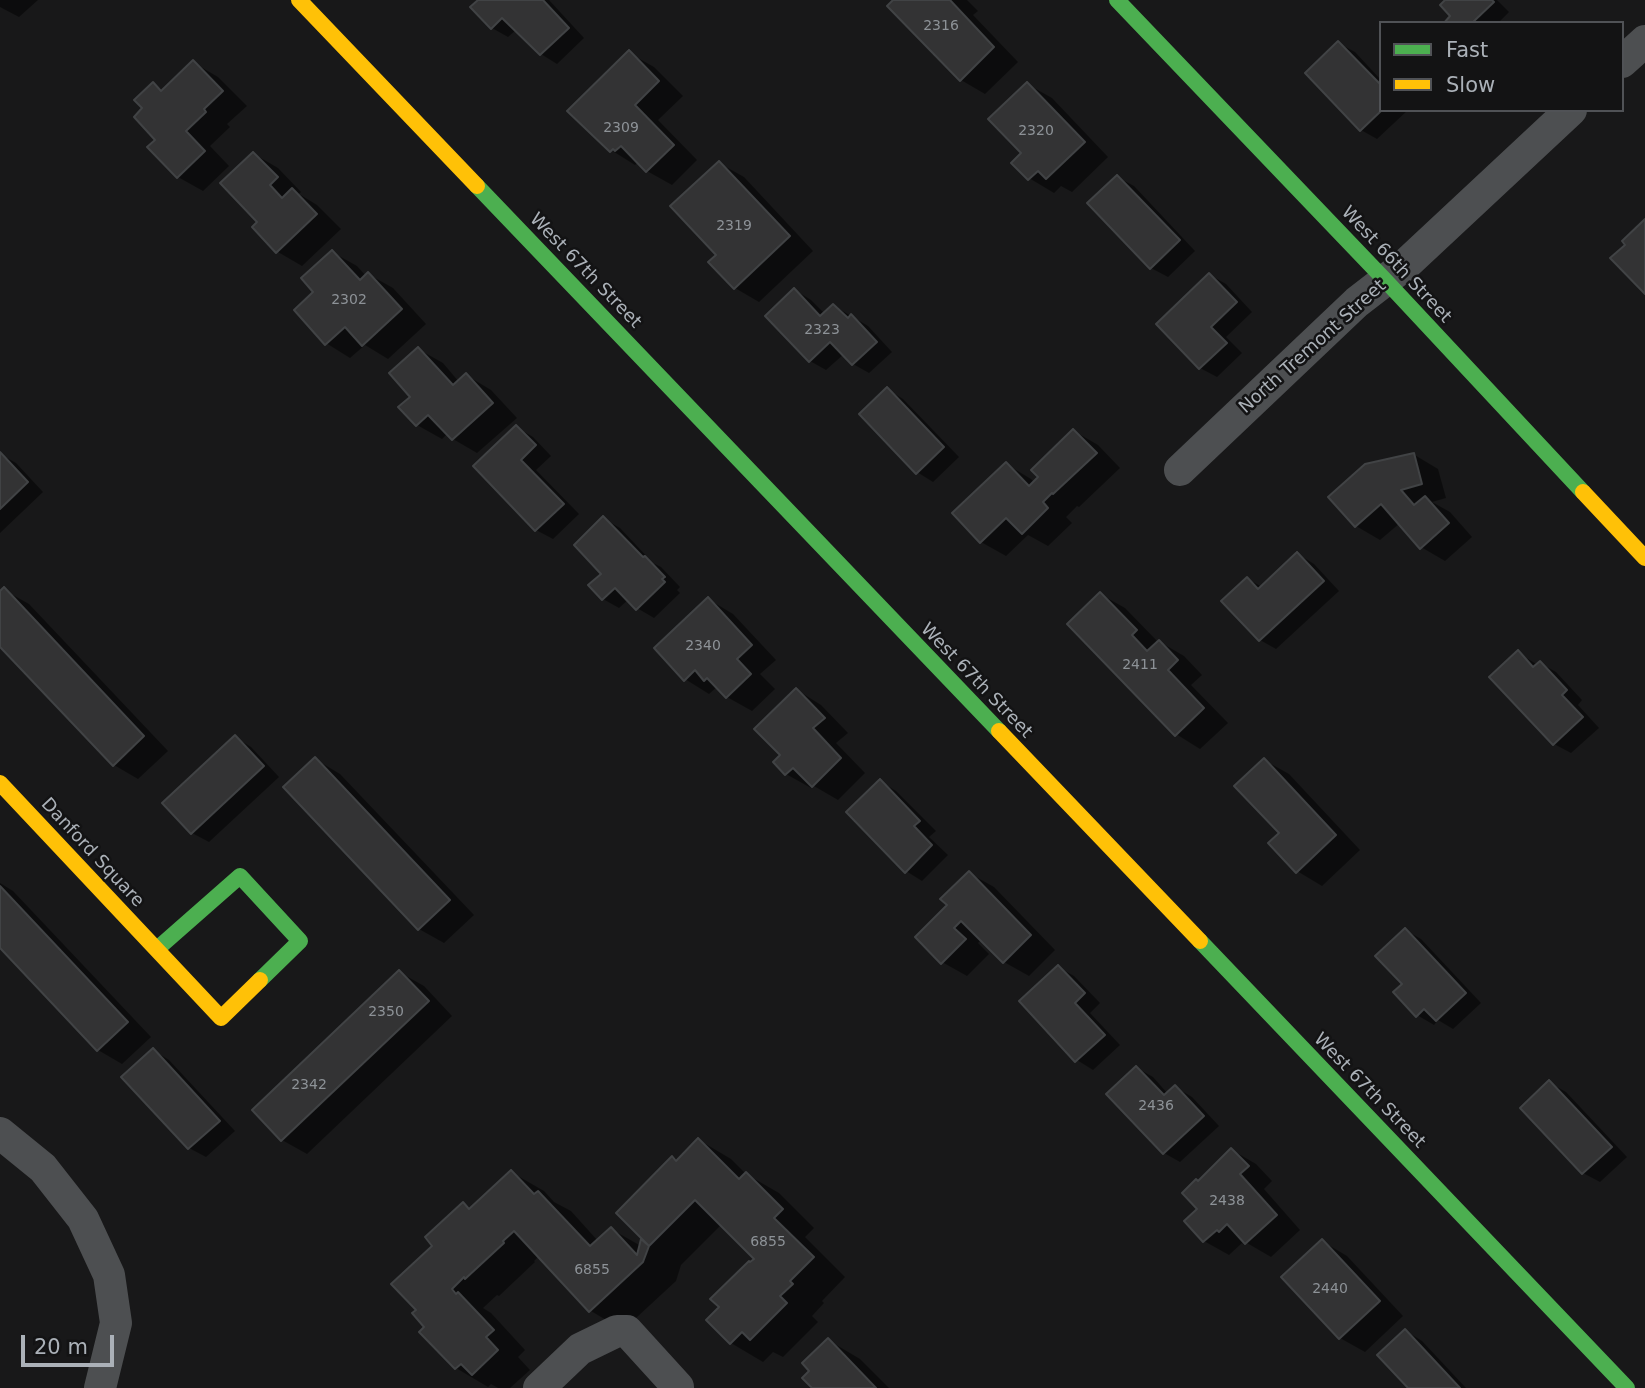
<!DOCTYPE html>
<html>
<head>
<meta charset="utf-8">
<style>
	body { margin:0 }
	#map { position:relative; width:1645px; height:1388px; overflow:hidden; background:#181819; font-family:"DejaVu Sans",sans-serif }
	canvas { display:block }
	.legend { position:absolute; left:1379px; top:21px; width:245px; height:91px; box-sizing:border-box; background:#131314; border:2px solid #505256; margin:0; padding:9px 12px; list-style:none; font-size:21px; color:#abb1b8 }
	.legend li { display:flex; align-items:center; gap:14px; height:35px }
	.legend b { width:35px; border:2px solid #505256 }
	.scale { position:absolute; left:21px; top:1335px; width:93px; height:32px; box-sizing:border-box; border:4px solid #abb1b8; border-top:0; padding-left:9px; font-size:21px; line-height:24px; white-space:nowrap; color:#abb1b8; -webkit-text-stroke:5px #131314; paint-order:stroke }
</style>
</head>
<body>
<div id="map">
<canvas width="1645" height="1388"></canvas>
<ul class="legend">
<li><b style="height:9px;background:#4caf50"></b>Fast</li>
<li><b style="height:9px;background:#ffc107"></b>Slow</li>
</ul>
<div class="scale">20 m</div>
</div>
<script>
const ctx = document.querySelector('canvas').getContext('2d');
ctx.lineJoin = 'round';
function paint(path, color) { ctx.fillStyle = color; ctx.fill(path, 'evenodd'); }
const poly = rows => new Path2D(rows.map(r => 'M' + r).join(''));
function strokePath(path, color, width, dash) { ctx.strokeStyle = color; ctx.lineWidth = width; ctx.lineCap = dash ? 'butt' : 'round'; ctx.setLineDash(dash || []); ctx.stroke(path); }
function label(font, color, halo, rows, align = 'center') {
  ctx.font = font + ' "DejaVu Sans",sans-serif'; ctx.lineWidth = 5; ctx.setLineDash([]); ctx.textBaseline = 'middle'; ctx.strokeStyle = halo; ctx.fillStyle = color; for (const [text, x, y, turn = 0] of rows) {
    ctx.save(); ctx.translate(x, y); ctx.rotate((+turn || 0) * Math.PI / 180); ctx.textAlign = isNaN(turn) ? turn : align; if (halo) ctx.strokeText(text, 0, 0); ctx.fillText(text, 0, 0); ctx.restore();
  }
}
paint(poly([
	[0,0,38,0,19,17,0,7],
	[480,0,549,0,584,38,557,64,541,54,516,30,508,37,492,28],
	[895,0,967,0,978,11,973,15,1018,62,985,94,961,80],
	[1448,0,1497,0,1509,12,1498,23,1446,23,1453,16],
	[1338,43,1355,52,1381,80,1381,110,1408,110,1377,139,1361,130],
	[629,53,654,67,683,96,658,120,697,160,672,185,647,171,640,163,638,162,635,165,611,150],
	[194,63,218,77,247,106,227,124,230,127,210,146,229,166,203,191,178,177,158,140,145,108,153,84,164,91],
	[1027,84,1052,98,1108,157,1072,192,1061,186,1054,193,1029,178,1023,154],
	[254,154,278,168,301,192,299,194,317,205,341,229,302,266,278,252,254,227,260,222],
	[719,163,744,177,813,251,759,302,735,288],
	[1117,177,1134,186,1195,251,1168,277,1151,268],
	[332,252,357,266,366,276,368,274,393,288,426,324,388,359,365,345,350,358,326,343,315,292],
	[1210,275,1226,284,1252,312,1226,337,1242,353,1217,377,1200,368,1158,324],
	[795,290,811,300,825,314,834,306,868,326,892,352,869,373,853,364,844,354,826,370,810,361],
	[418,349,443,363,459,382,466,375,491,390,517,418,477,453,453,439,448,433,442,439,417,425,413,397],
	[887,389,903,399,959,457,933,482,917,472],
	[516,427,533,437,551,456,536,470,579,514,553,539,536,530,475,466],
	[1074,431,1098,445,1120,468,1079,507,1077,506,1066,517,1072,523,1048,546,1028,535,1006,556,981,542,954,513,1006,464,1031,479,1035,483],
	[0,454,16,463,43,492,0,533],
	[1413,454,1438,469,1446,498,1432,502,1450,512,1472,537,1445,561,1421,547,1400,523,1380,540,1356,526],
	[604,519,620,528,653,563,661,567,680,587,677,590,680,593,654,618,637,608,629,599,619,608,603,599],
	[1298,554,1314,564,1339,591,1276,649,1260,640,1248,579,1262,587],
	[4,590,29,604,168,751,138,779,114,765,0,644,0,593],
	[1100,594,1125,608,1159,643,1160,642,1184,656,1202,675,1191,685,1228,723,1200,749,1176,734],
	[708,599,733,614,776,660,760,674,775,689,752,711,727,697,717,687,709,694,685,679],
	[1518,653,1538,665,1540,663,1556,672,1582,700,1578,705,1599,728,1571,753,1554,744,1492,677],
	[797,690,821,705,848,733,836,743,865,773,838,800,814,786,811,788,786,774,775,762,782,756],
	[235,737,251,747,279,777,209,842,192,833,164,803],
	[315,759,340,774,474,915,444,943,419,929],
	[1264,760,1289,774,1360,850,1322,886,1297,871,1281,833],
	[880,781,896,791,936,831,929,837,948,855,922,881,906,871],
	[969,873,994,887,1055,950,1029,976,1004,962,982,939,978,943,989,954,967,976,942,962,950,905],
	[0,883,13,891,151,1037,122,1064,98,1050,0,946],
	[1405,930,1421,939,1481,1003,1453,1029,1438,1020,1434,1025,1417,1015,1404,984],
	[1058,967,1074,976,1100,1003,1090,1013,1120,1045,1093,1070,1077,1060],
	[399,972,424,986,452,1016,307,1154,282,1140],
	[153,1050,169,1060,235,1131,206,1157,189,1148,124,1077],
	[1137,1068,1153,1077,1168,1094,1175,1087,1192,1097,1219,1126,1180,1162,1164,1153],
	[1550,1083,1566,1092,1627,1157,1600,1182,1583,1173,1523,1108],
	[699,1140,731,1159,746,1174,779,1193,814,1228,805,1237,845,1277,822,1301,824,1303,812,1316,818,1322,783,1357,773,1352,763,1362,731,1343,721,1307,757,1259,722,1224,681,1265,676,1281,623,1330,591,1311,539,1256,534,1261,535,1262,499,1296,497,1295,483,1308,491,1313,525,1350,518,1357,530,1370,510,1388,498,1388,491,1384,488,1387,456,1368,427,1327,418,1310,434,1246,463,1204,472,1209,511,1172,544,1191,554,1202,571,1211,598,1241,611,1229,641,1246,673,1158,678,1161],
	[1232,1150,1256,1164,1272,1181,1264,1189,1300,1230,1271,1257,1247,1243,1244,1245,1242,1243,1229,1255,1204,1241,1200,1209,1199,1183],
	[1322,1241,1347,1256,1403,1316,1365,1352,1340,1338],
	[1406,1331,1422,1341,1466,1388,1410,1388],
	[828,1340,860,1359,889,1388,814,1388,811,1371]
]), '#0007');
const building = poly([
	[478,0,543,0,569,28,540,55,502,18,491,29,470,7,478,0],
	[893,0,950,0,994,47,960,81,887,6,893,0],
	[1445,0,1492,0,1494,2,1472,23,1444,23,1450,16,1440,5,1445,0],
	[1338,41,1381,85,1381,110,1382,110,1360,131,1305,73,1338,41],
	[629,50,659,81,635,105,674,145,646,172,621,146,615,151,613,149,610,152,567,111,629,50],
	[193,60,223,91,204,109,206,112,186,131,205,151,177,178,147,147,155,140,134,117,142,108,134,100,153,82,161,91,193,60],
	[1027,82,1085,142,1046,179,1038,171,1028,180,1011,163,1021,153,988,119,1027,82],
	[253,152,278,177,270,185,282,198,292,188,317,214,276,253,252,227,257,222,220,183,253,152],
	[719,161,790,236,734,289,708,262,716,255,670,206,719,161],
	[1117,175,1180,240,1150,269,1087,203,1117,175],
	[1645,219,1645,294,1610,258,1625,245,1622,241,1645,219],
	[332,250,360,280,368,272,402,309,362,346,345,327,325,345,294,310,313,292,301,278,332,250],
	[1209,273,1237,302,1211,327,1227,343,1199,369,1156,324,1209,273],
	[794,288,820,316,833,304,848,318,851,314,877,342,852,365,830,342,809,362,765,316,794,288],
	[418,347,453,385,466,373,493,403,452,440,428,415,416,426,398,407,410,397,389,373,418,347],
	[887,387,944,447,916,474,859,414,887,387],
	[516,425,536,445,521,460,564,504,535,531,473,466,516,425],
	[1073,429,1097,453,1053,494,1052,493,1043,502,1048,508,1022,534,1006,518,980,543,952,513,1006,462,1029,486,1038,477,1031,470,1073,429],
	[0,452,28,482,0,509,0,452],
	[1414,453,1422,484,1401,490,1414,505,1425,496,1449,523,1420,549,1381,504,1355,527,1328,497,1365,464,1414,453],
	[603,516,643,557,645,556,665,577,662,579,665,582,636,610,615,588,602,600,588,585,601,574,574,545,603,516],
	[1297,552,1324,581,1259,641,1221,601,1247,577,1258,589,1297,552],
	[4,587,144,736,113,766,0,647,0,591,4,587],
	[1100,592,1137,630,1132,635,1147,651,1159,640,1178,660,1168,670,1204,708,1175,736,1067,624,1100,592],
	[708,597,752,645,737,659,751,674,726,698,707,678,704,681,695,670,684,681,654,648,708,597],
	[1518,650,1533,667,1540,661,1567,690,1562,695,1583,717,1553,745,1489,677,1518,650],
	[796,688,825,718,813,728,841,758,812,787,793,768,785,775,773,762,780,755,754,729,796,688],
	[235,735,264,766,191,834,162,803,235,735],
	[315,757,450,900,418,930,283,787,315,757],
	[1264,758,1336,835,1296,873,1268,843,1279,833,1234,786,1264,758],
	[880,779,920,821,914,826,932,845,905,873,846,812,880,779],
	[969,871,1031,935,1003,963,961,921,954,928,966,939,941,964,915,937,947,905,940,899,969,871],
	[0,886,128,1022,97,1051,0,948,0,886],
	[1405,928,1466,993,1436,1021,1424,1009,1416,1017,1393,992,1402,984,1375,956,1405,928],
	[1058,965,1085,993,1075,1003,1105,1035,1075,1062,1019,1001,1058,965],
	[399,970,429,1001,281,1141,252,1110,399,970],
	[153,1048,220,1121,188,1149,121,1077,153,1048],
	[1136,1066,1164,1095,1175,1085,1204,1116,1163,1154,1106,1094,1136,1066],
	[1549,1080,1612,1147,1582,1174,1520,1108,1549,1080],
	[698,1138,739,1179,746,1172,783,1209,774,1218,814,1257,790,1281,793,1284,780,1296,787,1303,750,1340,742,1332,730,1344,706,1320,719,1307,710,1299,749,1261,750,1262,754,1259,695,1200,649,1246,616,1213,672,1156,676,1161,698,1138],
	[1231,1148,1249,1166,1240,1174,1277,1215,1245,1244,1227,1224,1219,1232,1217,1230,1203,1242,1184,1221,1197,1209,1182,1193,1196,1179,1198,1181,1231,1148],
	[511,1170,534,1194,538,1191,590,1246,611,1227,637,1255,641,1239,649,1246,643,1262,589,1312,514,1231,503,1241,504,1243,465,1279,464,1277,452,1289,456,1294,458,1292,494,1330,486,1337,498,1350,472,1375,461,1364,455,1369,419,1332,424,1327,412,1313,416,1310,391,1284,432,1246,425,1237,463,1202,469,1209,511,1170],
	[1322,1239,1380,1301,1339,1339,1281,1277,1322,1239],
	[1405,1329,1460,1388,1408,1388,1377,1355,1405,1329],
	[828,1338,876,1388,812,1388,802,1378,809,1371,802,1363,828,1338]
]);
paint(building, '#333334');
strokePath(building, '#414345', 2);
strokePath(poly([
	[1622,62,1645,41],
	[1180,470,1357,302,1405,265,1571,110],
	[0,1133,43,1168,83,1219,109,1275,116,1323,100,1388],
	[539,1388,580,1349,617,1331,627,1331,678,1387,677,1388]
]), '#4d4f51', 32);
strokePath(poly([
	[1117,0,1385,280,1583,492],
	[477,186,999,731],
	[1200,941,1627,1388],
	[157,949,240,876,300,941,260,980]
]), '#4caf50', 16);
strokePath(poly([
	[299,0,477,186],
	[1583,492,1645,558],
	[999,731,1200,941],
	[0,783,221,1018,260,980]
]), '#ffc107', 16);
label('14px', '#8d9297', null, [
	["2316",941,26],
	["2309",621,128],
	["2320",1036,131],
	["2319",734,226],
	["2302",349,300],
	["2323",822,330],
	["2340",703,646],
	["2411",1140,665],
	["2350",386,1012],
	["2342",309,1085],
	["2436",1156,1106],
	["2438",1227,1201],
	["6855",768,1242],
	["6855",592,1270],
	["2440",1330,1289]
]);
label('18px', '#abb1b8', '#131314', [
	["West 66th Street",1396,265,47],
	["West 67th Street",585,271,46],
	["North Tremont Street",1313,347,-42],
	["West 67th Street",976,681,46],
	["Danford Square",92,853,47],
	["West 67th Street",1369,1091,46]
]);
</script>
</body>
</html>
